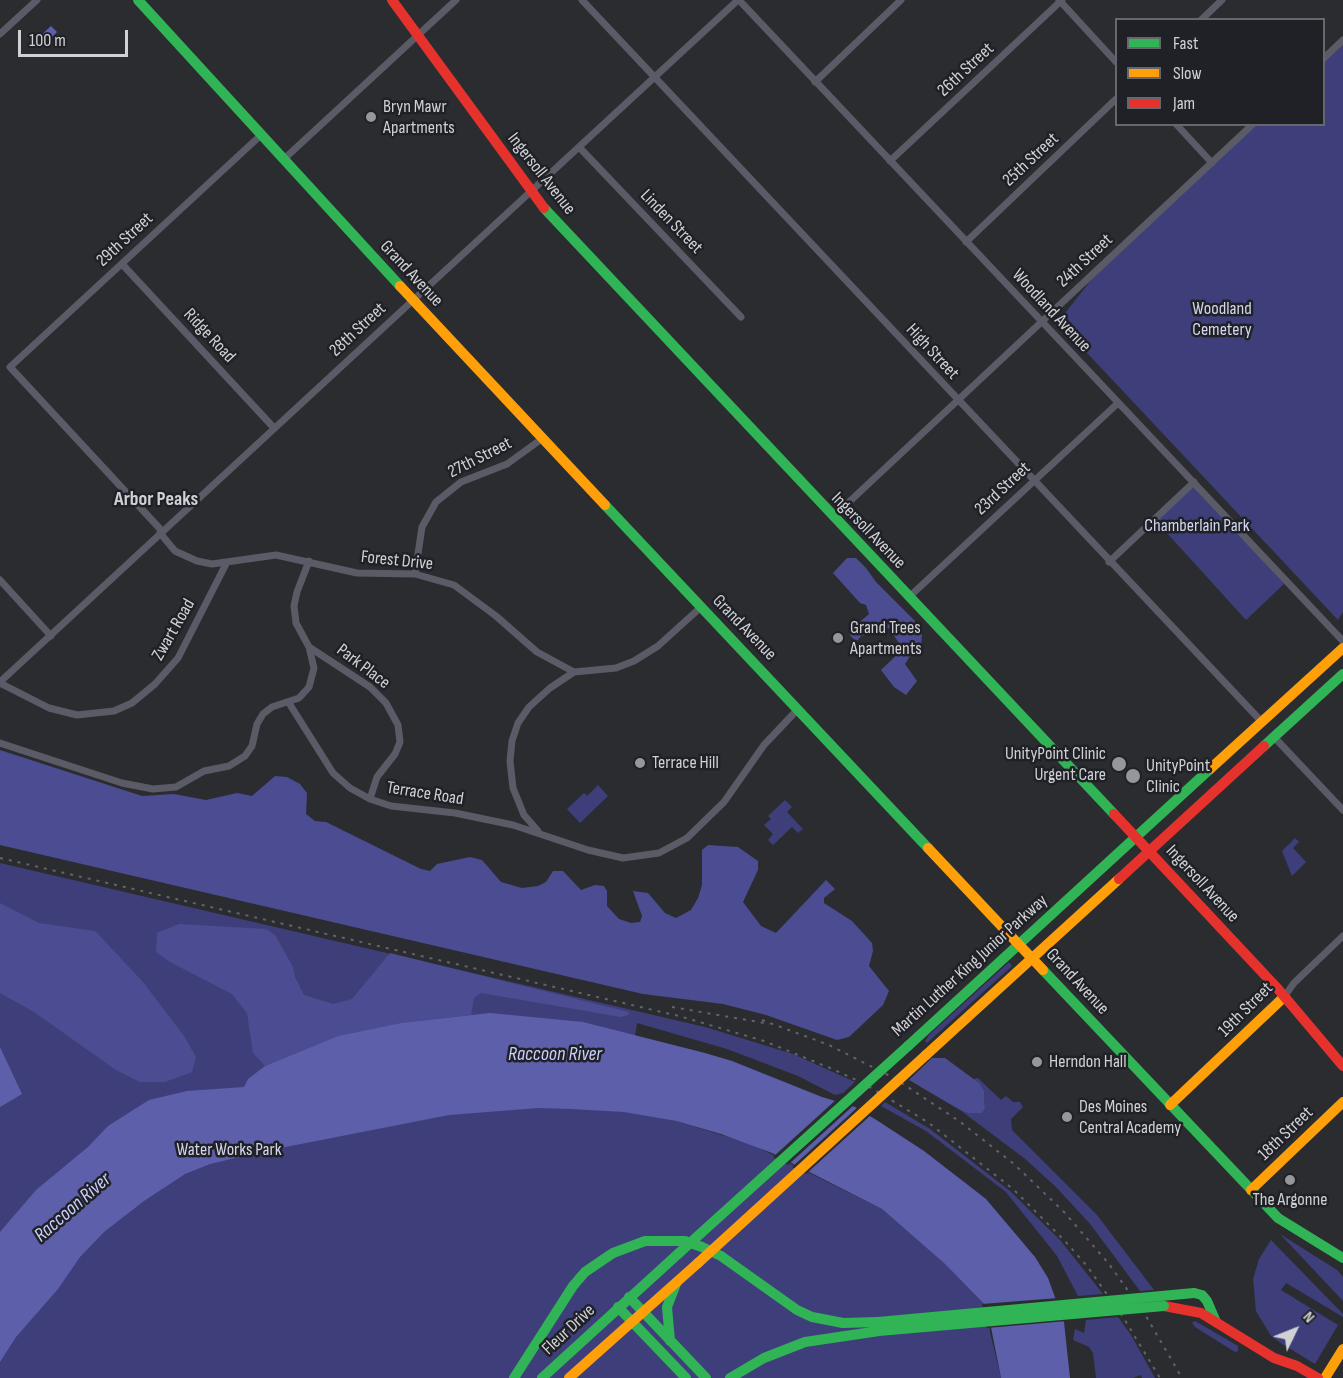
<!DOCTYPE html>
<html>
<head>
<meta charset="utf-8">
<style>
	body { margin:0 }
	#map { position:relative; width:1343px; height:1378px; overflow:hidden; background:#2b2c30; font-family:"Sofia Sans Condensed",sans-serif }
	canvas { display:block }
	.legend { position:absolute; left:1115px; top:18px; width:210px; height:108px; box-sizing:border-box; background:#202127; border:2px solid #66676d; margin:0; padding:8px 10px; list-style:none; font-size:18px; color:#d0d1d5 }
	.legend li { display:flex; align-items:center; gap:12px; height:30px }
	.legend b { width:30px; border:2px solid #66676d }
	.north { position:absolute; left:1265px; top:1300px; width:60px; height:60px; -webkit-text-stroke:4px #202127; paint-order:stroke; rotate:47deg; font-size:16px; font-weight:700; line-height:24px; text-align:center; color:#d0d1d5 }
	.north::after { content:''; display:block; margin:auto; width:21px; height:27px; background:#d0d1d5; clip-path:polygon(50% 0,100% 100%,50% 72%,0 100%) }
	.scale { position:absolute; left:18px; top:30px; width:110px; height:27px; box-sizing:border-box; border:3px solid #d0d1d5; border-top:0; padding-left:8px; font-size:18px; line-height:21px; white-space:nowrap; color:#d0d1d5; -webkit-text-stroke:4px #202127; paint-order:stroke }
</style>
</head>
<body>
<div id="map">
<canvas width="1343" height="1378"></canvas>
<ul class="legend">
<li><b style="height:8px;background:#30b455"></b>Fast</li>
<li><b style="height:8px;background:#ff9f0a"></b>Slow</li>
<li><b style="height:8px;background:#e5322d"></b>Jam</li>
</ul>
<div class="north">N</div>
<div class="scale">100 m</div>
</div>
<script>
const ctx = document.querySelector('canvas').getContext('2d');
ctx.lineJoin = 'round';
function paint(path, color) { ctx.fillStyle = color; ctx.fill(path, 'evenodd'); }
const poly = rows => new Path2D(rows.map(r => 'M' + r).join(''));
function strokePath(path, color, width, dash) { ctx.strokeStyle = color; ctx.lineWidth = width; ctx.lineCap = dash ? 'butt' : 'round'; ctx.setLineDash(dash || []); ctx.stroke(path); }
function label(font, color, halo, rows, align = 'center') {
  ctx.font = font + ' "Sofia Sans Condensed",sans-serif'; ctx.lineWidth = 5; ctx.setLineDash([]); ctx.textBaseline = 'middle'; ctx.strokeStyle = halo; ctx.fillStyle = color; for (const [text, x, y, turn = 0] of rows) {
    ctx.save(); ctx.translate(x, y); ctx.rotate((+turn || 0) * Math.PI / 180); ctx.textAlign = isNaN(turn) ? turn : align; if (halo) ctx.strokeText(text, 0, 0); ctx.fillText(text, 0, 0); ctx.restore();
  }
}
paint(poly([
	[1343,41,1343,612,1338,620,1058,322,1107,260,1253,125,1324,124,1324,59],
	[1194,482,1284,584,1246,620,1156,521],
	[598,785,608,796,580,823,567,809,584,793,587,796],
	[785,800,792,807,787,812,803,829,798,833,792,827,773,845,768,840,773,834,764,825,771,819,768,816],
	[1295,838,1299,842,1293,848,1306,862,1292,876,1282,851],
	[0,863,705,1027,793,1054,855,1082,843,1093,835,1095,798,1076,727,1049,637,1023,624,1111,676,1121,751,1144,882,1209,945,1264,987,1307,990,1332,1001,1378,0,1378],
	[1009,962,1012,966,927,1043,925,1041,930,1034],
	[978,1078,1001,1100,1006,1096,1013,1102,1020,1102,1023,1107,1011,1119,1012,1130,1097,1215,1154,1290,1140,1291,1091,1225,1056,1187,1024,1158,960,1110,968,1113,982,1113,985,1109,984,1091,974,1079],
	[885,1102,930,1129,1010,1191,1060,1240,1103,1294,1078,1296,1057,1256,1006,1192,926,1131,881,1106],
	[1280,1234,1337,1270,1343,1277,1343,1301],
	[1271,1240,1343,1314,1343,1317,1286,1283,1281,1290,1338,1325,1315,1364,1289,1348,1291,1345,1288,1342,1285,1346,1271,1336,1256,1311,1253,1279,1259,1259],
	[1118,1317,1131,1335,1155,1378,1142,1378,1141,1375,1133,1378,1096,1378,1093,1353,1089,1347,1073,1340,1075,1329,1084,1333,1086,1320],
	[1195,1321,1238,1346,1238,1351,1235,1352,1195,1327,1192,1323]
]), '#3e3f7a');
paint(poly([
	[847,558,856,558,866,568,876,582,914,620,922,635,921,647,912,653,905,664,917,681,906,695,894,687,881,670,903,649,889,628,883,630,884,625,880,621,872,633,861,636,858,640,855,641,850,635,853,628,869,614,866,605,860,603,833,573],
	[0,750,142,796,174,794,206,800,237,793,252,796,275,776,287,777,300,784,307,793,306,814,315,821,326,822,421,869,430,871,437,864,470,857,482,860,501,882,522,888,538,886,546,882,553,871,563,871,581,890,595,885,604,886,607,891,607,906,619,919,631,923,640,922,642,916,633,891,648,893,665,913,676,918,691,910,698,898,702,885,702,850,708,845,738,847,758,861,758,870,743,902,761,926,776,933,826,880,835,889,824,898,824,903,852,921,872,943,873,951,869,966,889,991,883,1005,849,1037,837,1040,766,1015,723,1004,643,994,0,845],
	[0,903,39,923,95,931,143,982,184,1036,196,1057,192,1072,165,1082,140,1082,116,1070,34,1012,0,993],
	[179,924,266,929,275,935,293,967,295,977,304,995,333,1004,352,999,390,953,629,1012,628,1015,621,1017,481,993,474,998,471,1015,401,1023,338,1036,265,1066,253,1053,247,1013,232,994,170,962,156,952,157,933],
	[932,1058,945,1058,979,1083,984,1091,985,1109,982,1113,968,1113,960,1110,909,1080]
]), '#4c4c93');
paint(poly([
	[51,26,57,32,45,44,39,37],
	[490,1013,583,1022,705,1053,732,1061,822,1097,855,1107,878,1121,924,1151,986,1199,1035,1257,1048,1278,1064,1322,1070,1378,1001,1378,987,1307,945,1264,882,1209,772,1153,721,1134,676,1121,624,1112,571,1109,538,1108,449,1115,260,1152,210,1164,185,1174,144,1201,104,1232,80,1257,58,1289,16,1337,0,1362,0,1232,36,1190,88,1147,108,1126,149,1100,187,1091,244,1087,248,1079,265,1066,338,1036,401,1023],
	[0,1047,22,1094,0,1107]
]), '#5d5fab');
paint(poly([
	[838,1098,855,1104,788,1165,773,1157],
	[859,1106,872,1114,806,1174,792,1167],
	[1058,1298,1067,1321,987,1328,982,1304]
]), '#2b2c30');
strokePath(poly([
	[582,0,1262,722],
	[739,0,1343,641],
	[1059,0,1116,62],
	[1201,20,1222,0],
	[0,34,37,0],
	[1324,58,1343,40],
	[815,82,901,0],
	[1176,124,1212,163],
	[579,147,741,317],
	[284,159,456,0],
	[890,161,1062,0],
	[966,242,1116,99],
	[122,264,274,428],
	[833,517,1253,124],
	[162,531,10,367,261,135],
	[160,533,175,551,197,561,212,564,276,555,357,573,415,574,454,585,496,616,537,652,574,672,616,668,634,661,658,646,701,607],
	[309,561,297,592,294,606,296,623,309,647,370,687,386,703,398,725,400,742,395,754,377,777,370,799],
	[1109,562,1194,482],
	[415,574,422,527,436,502,461,482,507,464,543,438],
	[0,580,51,636],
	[909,597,1117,404],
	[0,682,738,0],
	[0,683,49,708,77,715,114,711,132,703,155,684,178,658,226,564],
	[289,703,333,773,350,788,370,799,391,806,455,813,513,825,588,850,623,858,659,853,687,838,724,802,764,745,798,709],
	[1274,737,1343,810],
	[0,743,122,783,153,789,176,787,204,771,229,766,245,756,252,746,257,724,263,714,272,707,299,698,309,687,314,668,309,647],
	[538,831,524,815,513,788,510,761,512,741,518,723,529,707,550,688,574,672],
	[1284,997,1294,983,1343,936]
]), '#5a5b66', 7);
strokePath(poly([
	[138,0,400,286],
	[544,208,1114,814],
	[605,505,928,848],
	[1264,746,1343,674],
	[1043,970,1278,1218,1343,1258],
	[908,1046,1210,769],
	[1194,1293,1202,1295,1207,1301,1216,1322],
	[629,1297,706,1378],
	[618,1307,686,1378],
	[670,1341,667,1307,676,1284],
	[514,1378,573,1286,585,1272,613,1253,645,1241,685,1241,702,1247,721,1256,797,1310,812,1317,843,1323,878,1322],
	[542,1378,679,1253],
	[730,1378,764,1358,805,1342,879,1331]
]), '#30b455', 10);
strokePath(poly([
	[400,286,605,505],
	[1210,769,1343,648],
	[928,848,1007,932],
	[926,1055,1119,879],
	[1170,1105,1284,997],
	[1251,1190,1343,1102],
	[569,1378,698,1263],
	[1325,1378,1343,1349]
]), '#ff9f0a', 10);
strokePath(poly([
	[392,0,544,208],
	[1114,814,1278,989,1343,1066],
	[1119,879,1264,746],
	[1164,1306,1201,1313,1274,1358,1297,1366,1318,1378]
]), '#e5322d', 10);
strokePath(poly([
	[0,858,679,1016,764,1041,830,1068,863,1083,929,1123,1013,1189,1064,1240,1087,1266,1123,1317,1160,1378],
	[672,1007,770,1024],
	[762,1020,829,1045,894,1078,959,1121,1014,1164,1064,1212,1109,1264,1146,1316,1182,1378]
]), '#62636b', 2, [3, 6]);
strokePath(poly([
	[679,1253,908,1046],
	[878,1322,1194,1293],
	[879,1331,1164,1306]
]), '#30b455', 10);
strokePath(poly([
	[1007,932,1043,970],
	[698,1263,926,1055]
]), '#ff9f0a', 10);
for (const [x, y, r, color] of [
	[371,117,6,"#96979b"],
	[838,638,6,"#96979b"],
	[640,763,6,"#96979b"],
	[1119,764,8,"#96979b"],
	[1133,776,8,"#96979b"],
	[1037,1062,6,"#96979b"],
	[1067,1117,6,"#96979b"],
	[1290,1180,6,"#96979b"]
]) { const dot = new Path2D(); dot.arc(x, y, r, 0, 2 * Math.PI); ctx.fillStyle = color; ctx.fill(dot); strokePath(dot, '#202127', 2); }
label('18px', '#d0d1d5', '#202127', [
	["26th Street",966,70,-43],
	["25th Street",1031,160,-43],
	["Ingersoll Avenue",541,174,52],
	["Linden Street",671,222,46],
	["29th Street",125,240,-43],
	["24th Street",1085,261,-43],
	["Grand Avenue",411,274,47],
	["Woodland Avenue",1051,311,47],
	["28th Street",358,330,-43],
	["Ridge Road",209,336,47],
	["High Street",932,352,47],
	["27th Street",480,458,-27],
	["23rd Street",1003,489,-43],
	["Ingersoll Avenue",868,531,46],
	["Forest Drive",397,561,6],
	["Grand Avenue",744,628,46],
	["Zwart Road",174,630,-60],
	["Park Place",363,667,37],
	["Terrace Road",425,794,9],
	["Ingersoll Avenue",1202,884,47],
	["Martin Luther King Junior Parkway",970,966,-42],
	["Grand Avenue",1077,982,47],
	["19th Street",1246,1010,-45],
	["18th Street",1286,1134,-44],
	["Fleur Drive",569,1330,-43]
]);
label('18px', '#d0d1d5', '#202127', [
	["Bryn Mawr",383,107],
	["Apartments",383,128],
	["Grand Trees",850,628],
	["Apartments",850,649],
	["UnityPoint Clinic",1106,754,"right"],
	["Urgent Care",1106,775,"right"],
	["Terrace Hill",652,763],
	["UnityPoint",1146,766],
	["Clinic",1146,787],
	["Herndon Hall",1049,1062],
	["Des Moines",1079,1107],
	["Central Academy",1079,1128],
	["The Argonne",1290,1200,"center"]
], 'left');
label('18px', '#d3d6ed', '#202127', [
	["Woodland",1222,309],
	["Cemetery",1222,330],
	["Chamberlain Park",1197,526],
	["Water Works Park",229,1150]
]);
label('bold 20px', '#d0d1d5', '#202127', [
	["Arbor Peaks",156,500]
]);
label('italic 20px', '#cacffd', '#202127', [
	["Raccoon River",555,1055],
	["Raccoon River",73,1208,-41]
]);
</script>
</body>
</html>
